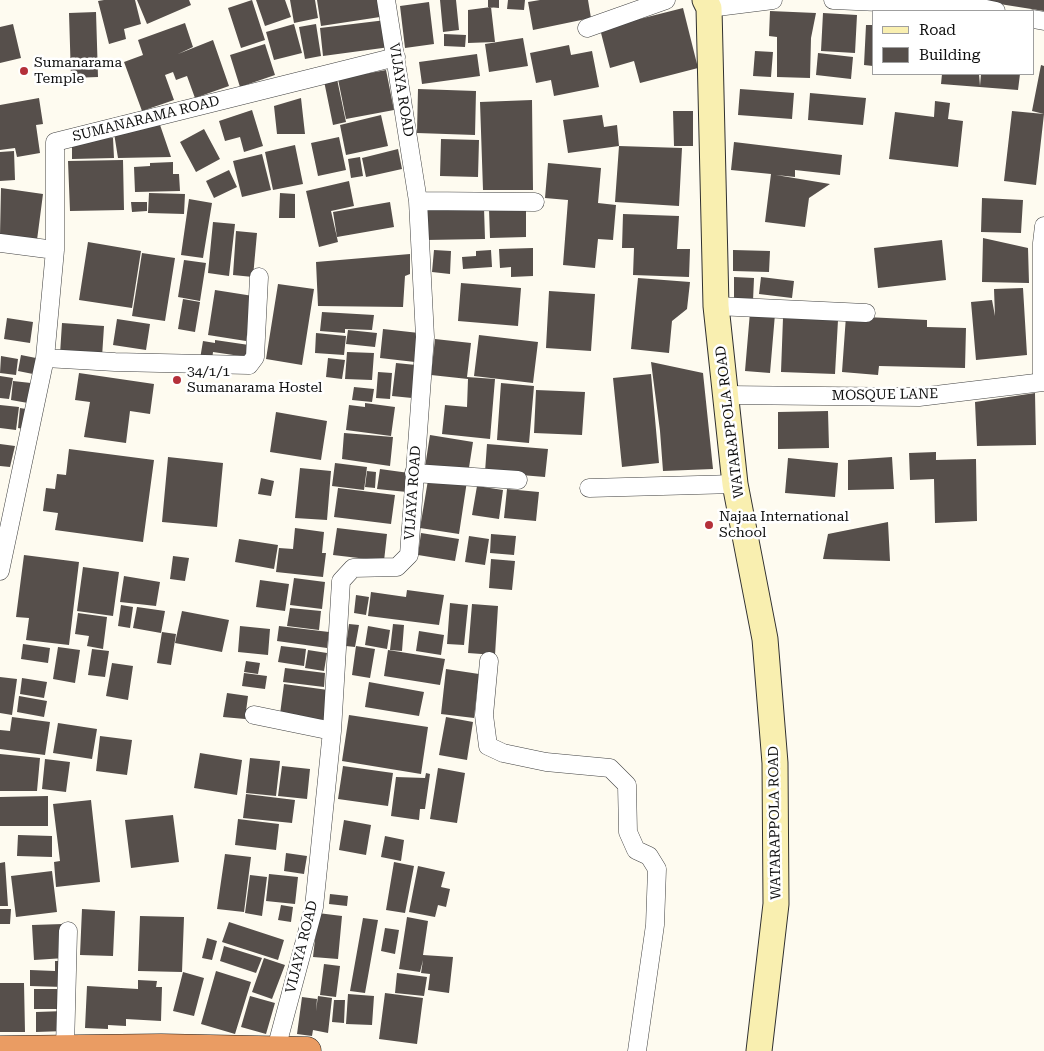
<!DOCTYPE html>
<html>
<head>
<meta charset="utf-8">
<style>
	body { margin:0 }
	#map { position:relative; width:1044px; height:1051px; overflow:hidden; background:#fefbf0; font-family:"Roboto Serif",serif }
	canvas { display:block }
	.legend { position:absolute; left:872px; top:10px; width:162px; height:65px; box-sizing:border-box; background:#fff; border:1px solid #9f9f9f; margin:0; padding:6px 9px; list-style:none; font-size:15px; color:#0e0e0e }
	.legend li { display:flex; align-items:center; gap:10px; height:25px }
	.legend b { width:25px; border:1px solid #9f9f9f }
</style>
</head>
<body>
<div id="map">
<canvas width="1044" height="1051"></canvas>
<ul class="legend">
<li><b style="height:6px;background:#f9efb0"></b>Road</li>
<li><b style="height:14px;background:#564f4b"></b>Building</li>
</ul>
</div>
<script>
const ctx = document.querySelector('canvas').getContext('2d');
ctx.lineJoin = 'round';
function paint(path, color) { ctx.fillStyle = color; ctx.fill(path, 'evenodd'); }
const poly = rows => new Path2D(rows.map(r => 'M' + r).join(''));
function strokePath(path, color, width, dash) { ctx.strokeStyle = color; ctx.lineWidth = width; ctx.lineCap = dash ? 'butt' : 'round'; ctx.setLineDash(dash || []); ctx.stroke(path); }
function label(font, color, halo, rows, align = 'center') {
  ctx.font = font + ' "Roboto Serif",serif'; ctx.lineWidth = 5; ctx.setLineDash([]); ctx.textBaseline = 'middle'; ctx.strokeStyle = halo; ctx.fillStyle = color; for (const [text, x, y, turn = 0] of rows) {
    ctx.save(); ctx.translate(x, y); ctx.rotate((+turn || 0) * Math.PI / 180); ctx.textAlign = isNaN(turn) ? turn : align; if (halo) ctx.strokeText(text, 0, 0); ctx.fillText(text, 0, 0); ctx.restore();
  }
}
paint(poly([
	[104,0,135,0,141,24,124,29,126,39,109,44,98,1],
	[137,0,189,0,191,5,147,24],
	[252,0,265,40,241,48,228,8],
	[256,0,285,0,291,17,265,26],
	[290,0,315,0,318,18,294,23],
	[317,0,378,0,380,17,321,26],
	[440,0,456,0,459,30,443,32],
	[488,0,499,0,499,8,488,7],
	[508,0,525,0,524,10,507,9],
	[540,0,588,0,591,18,533,30,528,2],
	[987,0,1044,0,1044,11,987,2],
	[429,2,434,44,405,48,400,6],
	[491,7,495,42,468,43,468,10],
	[683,8,698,68,640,83,634,61,610,68,600,29],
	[770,11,816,13,811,38,810,78,777,77,777,37,769,36],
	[96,12,98,77,71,78,69,13],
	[823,13,857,15,855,53,821,51],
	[386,20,390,47,323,56,320,28],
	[185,23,193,47,178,54,213,40,229,86,195,98,187,76,176,80,173,72,165,75,174,100,142,111,124,62,143,55,138,40],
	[13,24,21,58,0,63,0,27],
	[294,24,302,53,274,60,266,32],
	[316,24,321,56,305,59,299,27],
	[866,25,873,25,873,66,864,65],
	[444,34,466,35,465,47,444,46],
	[523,38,528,66,489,72,485,44],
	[265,44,275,75,240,87,230,55],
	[569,45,571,55,592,51,599,87,554,96,551,80,536,83,530,53],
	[755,51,773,52,771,77,753,76],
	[818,53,853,57,851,79,816,75],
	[477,54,480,76,422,84,419,62],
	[1041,65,1044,66,1044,114,1032,111],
	[386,70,394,110,346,119,338,79],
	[942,74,979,74,980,86,981,74,1020,74,1018,90,941,84],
	[337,79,346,122,333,125,324,81],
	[418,89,476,91,475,135,417,133],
	[740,89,794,93,792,119,738,115],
	[810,93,866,98,863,125,808,120],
	[39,98,43,124,36,125,40,153,17,157,15,148,0,150,0,105],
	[301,98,305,134,277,134,274,106],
	[532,100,533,190,483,190,480,102],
	[935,101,950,103,948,119,963,121,958,167,889,159,895,112,934,117],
	[252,110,263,146,244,152,240,137,225,141,219,121],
	[673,111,693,111,693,146,674,146],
	[1012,111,1044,114,1036,185,1004,181],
	[381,115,388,146,346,155,340,125],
	[602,115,604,127,617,125,619,146,568,153,563,120],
	[159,122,171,157,118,158,114,133],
	[204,129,220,159,196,172,180,142],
	[339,137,346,170,318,176,311,143],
	[113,138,114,158,72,159,72,139],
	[441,139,479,140,478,177,440,176],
	[734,142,842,155,840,175,795,170,795,177,776,175,830,184,809,198,805,227,765,222,771,174,731,170],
	[295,145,303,184,273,190,265,152],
	[619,146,682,148,679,206,615,202],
	[398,149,402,169,366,177,362,158],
	[14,151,15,180,0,181,0,152],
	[262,154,271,190,242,197,233,161],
	[360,157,363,176,351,178,348,159],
	[123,160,124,210,70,211,68,161],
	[173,162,173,174,179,174,180,191,135,192,134,167,150,166,150,163],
	[548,163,601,168,598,203,616,205,613,240,598,239,595,268,563,265,568,200,545,198],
	[229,170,237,187,214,198,206,181],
	[349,181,354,206,331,211,338,242,319,247,306,191],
	[1,188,43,194,37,240,0,235],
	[149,193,185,194,184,214,148,213],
	[280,193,295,194,295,218,279,218],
	[982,198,1023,200,1021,233,981,232],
	[189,199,212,203,203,258,181,255],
	[131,202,147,202,147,211,132,212],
	[390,202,394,227,337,237,333,212],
	[484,208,485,239,425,240,424,210],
	[526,208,526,237,490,238,489,209],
	[623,214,679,216,677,249,690,249,689,277,633,275,634,248,622,248],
	[213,222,235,224,229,276,208,273],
	[236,231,257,233,253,277,233,275],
	[983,238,1028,248,1029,283,982,282],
	[942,240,946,280,878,288,874,248],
	[88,242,141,251,132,308,79,300],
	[533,248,533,276,511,277,511,267,500,268,499,249],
	[434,250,451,251,450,274,432,272],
	[491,250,492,267,463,269,462,257,476,256,476,251],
	[733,250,770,251,769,272,733,271],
	[142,253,175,258,165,321,132,316],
	[410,254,410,274,405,276,403,307,318,306,316,262],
	[184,260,206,263,200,301,178,297],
	[734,277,754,278,753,301,734,301],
	[761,277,794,281,792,298,759,294],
	[638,278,690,282,687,309,672,321,669,353,631,349],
	[461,283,521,288,518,326,458,321],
	[278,284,314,289,302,365,266,359],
	[1023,288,1027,355,976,360,971,302,992,300,995,316,994,289],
	[215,290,253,296,246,341,208,335],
	[549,291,595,294,591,351,546,348],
	[183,299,200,302,195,332,178,329],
	[322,312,374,315,372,330,345,329,345,333,320,331],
	[750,312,775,314,770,373,745,371],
	[846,316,927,320,927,327,966,328,965,368,879,366,878,375,842,372],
	[7,318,33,322,30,343,4,339],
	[783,318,838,320,835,374,781,372],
	[117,319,150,324,146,350,113,345],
	[62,323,104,326,102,357,60,354],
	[383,329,419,333,415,362,380,358],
	[348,330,377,333,375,347,346,344],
	[316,333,346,336,344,355,315,353],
	[479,335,538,342,533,383,474,376],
	[435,339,471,343,467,377,495,379,490,439,442,434,445,405,467,407,468,379,431,375],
	[215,340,249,345,247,357,213,352,212,360,200,359,203,341,215,343],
	[347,352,374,353,372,380,345,379],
	[21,355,36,358,33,374,18,371],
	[1,356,18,359,16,375,0,373],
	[328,358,345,360,342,379,326,377],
	[651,362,703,373,713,469,663,471,660,431],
	[396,363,416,365,412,398,392,396],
	[378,372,392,373,390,399,376,398],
	[79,373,154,384,150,414,130,411,126,443,84,437,90,402,75,400],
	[651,374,659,463,622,467,613,378],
	[0,376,13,378,9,399,0,398],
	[13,381,31,383,28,403,11,400],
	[501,383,534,386,529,443,497,440],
	[354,387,374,389,372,402,352,400],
	[536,390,585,392,582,435,534,433],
	[1035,393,1036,445,977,446,975,402],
	[365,403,395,407,391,436,346,430,349,405,365,407],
	[0,405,19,407,16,430,0,428],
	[20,408,32,410,29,430,18,428],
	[828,411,829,448,778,449,778,412],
	[276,412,327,421,321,460,270,452],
	[344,433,393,437,390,466,342,459],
	[430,435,473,442,468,474,425,467],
	[0,444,15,446,10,467,0,466],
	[487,444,548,449,545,477,485,472],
	[69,449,154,460,143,542,55,530,58,513,43,511,46,488,55,489,57,474,66,475],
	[936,452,936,460,976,459,977,521,935,523,934,479,910,480,909,453],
	[168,457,223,463,217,527,162,522],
	[892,457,894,489,848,490,848,460],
	[788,458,838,463,835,497,785,493],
	[335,463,367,467,364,490,332,486],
	[300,468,331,471,327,520,295,518],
	[380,469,409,473,407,492,377,489],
	[367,471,376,472,375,488,365,487],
	[429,474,467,481,459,534,420,528],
	[261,478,274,481,271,496,258,494],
	[477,486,503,490,499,519,472,515],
	[338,488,395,495,391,524,334,517],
	[507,489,539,492,536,521,504,518],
	[888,522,890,561,823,559,828,534],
	[295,528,324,532,322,553,326,553,323,577,276,572,279,548,293,549],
	[337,528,387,534,384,561,333,555],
	[421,533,459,539,455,561,418,555],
	[491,534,516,536,514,555,490,553],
	[469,536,489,539,485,565,465,562],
	[239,539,278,545,274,569,235,562],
	[24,555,79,562,69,645,26,640,29,618,16,617],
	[173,556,189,558,185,581,170,579],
	[491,559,515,561,512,590,489,588],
	[83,567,119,572,113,616,77,611],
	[124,576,160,582,156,606,120,602],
	[294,578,325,582,322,609,290,605],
	[260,580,289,584,285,611,256,607],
	[407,590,444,595,439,625,368,616,371,592,406,597],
	[356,595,369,597,366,615,354,613],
	[450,603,468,605,464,645,447,644],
	[472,604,498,606,495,655,468,653],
	[121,605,133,607,130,628,118,626],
	[137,607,165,611,161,633,133,628],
	[290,608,321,611,319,630,287,626],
	[182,611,229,620,222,652,175,643],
	[78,613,107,617,103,649,87,646,89,636,75,634],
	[349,624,359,625,355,647,346,646],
	[393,624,404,625,402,651,390,650],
	[240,626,270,629,268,655,238,652],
	[279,626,329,632,327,648,277,641],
	[368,626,390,630,387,649,365,645],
	[419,631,444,635,441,655,416,651],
	[162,632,176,634,171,665,157,663],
	[23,644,50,648,48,663,21,659],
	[281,646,306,649,304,666,278,662],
	[356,646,375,649,370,678,352,675],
	[58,647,80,650,75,683,53,679],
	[92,649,109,651,105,677,88,675],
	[308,650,327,653,324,671,305,668],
	[388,650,445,659,440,685,384,676],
	[246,661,260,663,258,674,244,672],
	[112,663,133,666,128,700,106,696],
	[285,668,325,673,324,687,283,682],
	[446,669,479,674,474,718,441,714],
	[244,673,267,676,265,689,242,686],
	[0,677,17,679,12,715,0,713],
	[22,678,47,682,44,698,20,694],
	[369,682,424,692,419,716,365,707],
	[284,684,328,690,324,720,280,714],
	[227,693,248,696,245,719,223,717],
	[19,696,47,701,44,717,17,712],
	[349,715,428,727,421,774,342,761],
	[12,717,50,722,45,755,0,749,0,730,10,731],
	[446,717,473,722,467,760,439,755],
	[58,723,97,729,92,759,53,753],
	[100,736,132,740,127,775,96,771],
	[200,753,242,760,237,795,194,788],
	[0,754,40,758,37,791,0,791],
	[250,758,280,761,276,796,246,793],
	[45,759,70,762,66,792,42,789],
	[282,766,310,769,307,799,278,796],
	[343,766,393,773,388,806,338,799],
	[438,768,465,773,457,823,430,819],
	[426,773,430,774,425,809,420,809,419,820,391,816,396,777,425,778],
	[246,794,295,800,292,823,243,818],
	[48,796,48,826,0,826,0,797],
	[91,800,100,882,56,887,54,862,60,861,53,804],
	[173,815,179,862,131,868,125,820],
	[238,819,279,824,276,850,235,845],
	[344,820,371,825,366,855,339,850],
	[18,835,52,836,52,857,17,856],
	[385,836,404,840,401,861,381,857],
	[286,853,307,856,304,874,284,871],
	[225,854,251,857,244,912,217,909],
	[5,862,8,906,0,906,0,863],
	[394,862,414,866,405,913,386,910],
	[418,866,445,872,441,887,450,889,446,907,438,905,435,917,409,912],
	[52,871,57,912,16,917,11,876],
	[269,874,298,877,295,904,266,901],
	[250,875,267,877,262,916,245,913],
	[330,894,348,896,347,906,329,904],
	[281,905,293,907,291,922,278,920],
	[0,909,11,909,10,924,0,924],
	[82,909,115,911,113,956,80,955],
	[318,913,342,916,338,959,313,957],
	[140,916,184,917,182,972,138,971],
	[407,917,428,921,423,955,453,957,449,993,428,990,430,974,421,973,423,960,420,972,399,969],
	[363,918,378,920,365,993,350,991],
	[229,922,284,940,278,960,222,942],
	[63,924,65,958,34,960,32,925],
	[385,928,399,930,395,954,381,951],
	[207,938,217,941,212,960,202,958],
	[224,946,262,958,256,973,220,961],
	[264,958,285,965,272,999,252,992],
	[55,961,64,961,63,987,30,986,30,970,55,971],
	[324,964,340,966,336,997,320,995],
	[216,971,251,982,235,1034,201,1024],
	[183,972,204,978,194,1016,173,1011],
	[397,973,427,977,424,996,395,993],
	[138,980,157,981,156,987,162,987,161,1021,126,1019,126,1026,108,1025,108,1029,85,1028,87,986,138,989],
	[0,983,24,983,25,1032,0,1032],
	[34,989,66,989,66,1009,34,1009],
	[385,993,423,998,417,1044,379,1039],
	[348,994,374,996,372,1025,346,1024],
	[250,996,275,1003,266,1034,241,1027],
	[318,996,332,998,328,1033,313,1030,312,1036,297,1034,302,997,317,999,316,1011],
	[334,1000,345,1000,344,1023,332,1022],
	[65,1011,65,1031,36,1032,36,1012]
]), '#564f4b');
const street = poly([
	[833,0,971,6,973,0],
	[971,6,996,11],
	[709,8,773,0],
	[1033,19,1044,21],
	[587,28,666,0],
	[418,201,535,202],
	[0,243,55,250],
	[716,306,866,313],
	[45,358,115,362,249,365,255,357,259,277],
	[1042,382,1042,243,1044,226],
	[726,395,919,397,1044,382],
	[414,473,518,480],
	[589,488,735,484],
	[0,571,45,358,55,250,55,142,396,57],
	[489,661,484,715,488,746,503,753,546,762,610,768,627,785,628,832,636,850,649,856,657,869,655,925,637,1051],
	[254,715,332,731],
	[65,1048,68,931],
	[276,1049,314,907,332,731,341,581,353,568,397,567,409,555,425,337,418,201,386,0]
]);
const secondary = poly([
	[705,0,709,8,716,306,735,484,765,639,775,763,776,904,759,1051]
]);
const highway = poly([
	[0,1050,161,1048,307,1051]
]);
strokePath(street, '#414141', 19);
strokePath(secondary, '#303030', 27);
strokePath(highway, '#1f1f1f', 29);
strokePath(street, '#fff', 18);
strokePath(secondary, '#f9efb0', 25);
strokePath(highway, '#ea9c63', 28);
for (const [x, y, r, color] of [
	[24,71,5,"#b4303a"],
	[177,380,5,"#b4303a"],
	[709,525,5,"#b4303a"]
]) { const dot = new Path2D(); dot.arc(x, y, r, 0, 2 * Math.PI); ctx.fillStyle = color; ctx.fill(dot); strokePath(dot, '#fff', 2); }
label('14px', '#0e0e0e', '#fff', [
	["Sumanarama",34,63],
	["Temple",34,79],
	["34/1/1",187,372],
	["Sumanarama Hostel",187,388],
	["Najaa International",719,517],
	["School",719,533]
], 'left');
label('14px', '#0e0e0e', '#fff', [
	["VIJAYA ROAD",401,90,81],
	["SUMANARAMA ROAD",146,119,-14],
	["MOSQUE LANE",885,395,-1],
	["WATARAPPOLA ROAD",730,422,-97],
	["VIJAYA ROAD",413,493,-86],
	["WATARAPPOLA ROAD",775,823,-91],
	["VIJAYA ROAD",302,947,-76]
]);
</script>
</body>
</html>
